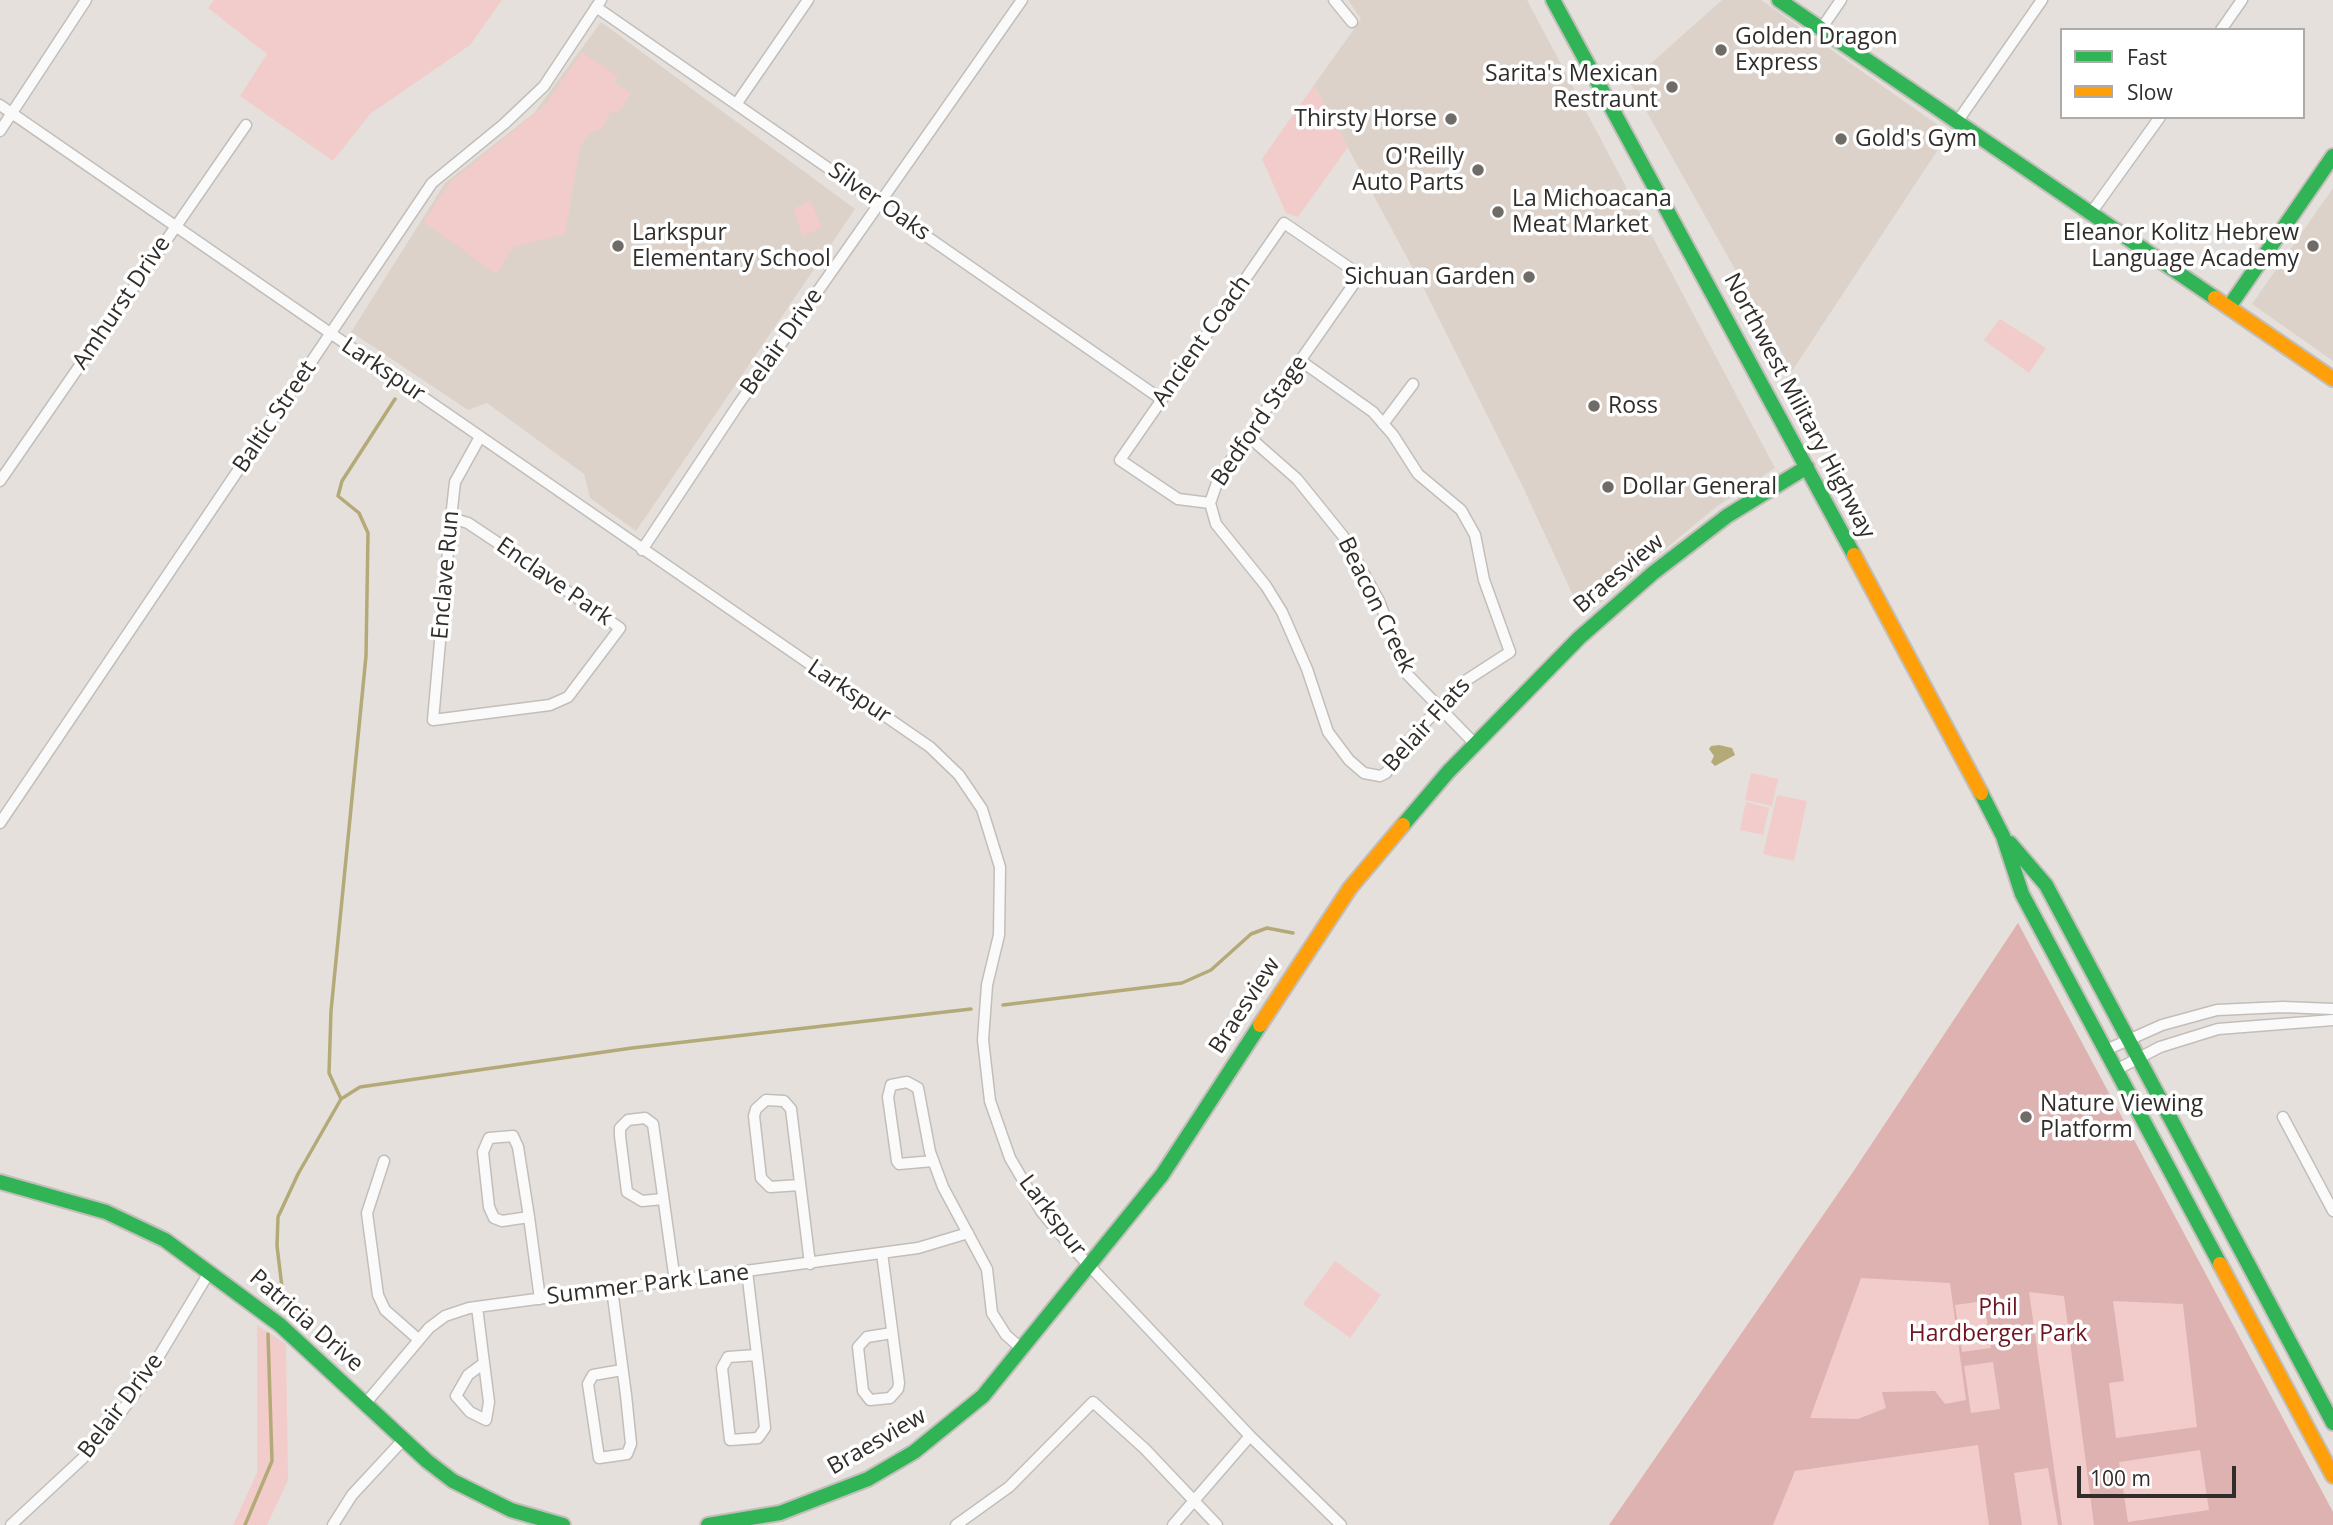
<!DOCTYPE html>
<html>
<head>
<meta charset="utf-8">
<style>
	body { margin:0 }
	#map { position:relative; width:2333px; height:1525px; overflow:hidden; background:#e5e0dc; font-family:"Open Sans",sans-serif }
	canvas { display:block }
	.legend { position:absolute; left:2060px; top:28px; width:245px; height:91px; box-sizing:border-box; background:#fff; border:2px solid #acabaa; margin:0; padding:9px 12px; list-style:none; font-size:21px; color:#302d2a }
	.legend li { display:flex; align-items:center; gap:14px; height:35px }
	.legend b { width:35px; border:2px solid #acabaa }
	.scale { position:absolute; left:2077px; top:1466px; width:159px; height:32px; box-sizing:border-box; border:4px solid #302d2a; border-top:0; padding-left:9px; font-size:21px; line-height:24px; white-space:nowrap; color:#302d2a; -webkit-text-stroke:5px #fff; paint-order:stroke }
</style>
</head>
<body>
<div id="map">
<canvas width="2333" height="1525"></canvas>
<ul class="legend">
<li><b style="height:9px;background:#30b455"></b>Fast</li>
<li><b style="height:9px;background:#ff9f0a"></b>Slow</li>
</ul>
<div class="scale">100 m</div>
</div>
<script>
const ctx = document.querySelector('canvas').getContext('2d');
ctx.lineJoin = 'round';
function paint(path, color) { ctx.fillStyle = color; ctx.fill(path, 'evenodd'); }
const poly = rows => new Path2D(rows.map(r => 'M' + r).join(''));
function strokePath(path, color, width, dash) { ctx.strokeStyle = color; ctx.lineWidth = width; ctx.lineCap = dash ? 'butt' : 'round'; ctx.setLineDash(dash || []); ctx.stroke(path); }
function label(font, color, halo, rows, align = 'center') {
  ctx.font = font + ' "Open Sans",sans-serif'; ctx.lineWidth = 7; ctx.setLineDash([]); ctx.textBaseline = 'middle'; ctx.strokeStyle = halo; ctx.fillStyle = color; for (const [text, x, y, turn = 0] of rows) {
    ctx.save(); ctx.translate(x, y); ctx.rotate((+turn || 0) * Math.PI / 180); ctx.textAlign = isNaN(turn) ? turn : align; if (halo) ctx.strokeText(text, 0, 0); ctx.fillText(text, 0, 0); ctx.restore();
  }
}
paint(poly([
	[1348,0,1527,0,1775,468,1716,507,1583,617,1522,485,1424,289,1314,85,1361,19],
	[1722,0,1761,0,1949,133,1792,371,1630,82],
	[601,22,855,209,636,531,590,498,584,474,487,403,468,410,351,332,445,183,534,113],
	[2333,188,2333,361,2252,304]
]), '#ddd2c9');
paint(poly([
	[214,0,502,0,470,45,370,114,333,161,240,96,267,54,208,8],
	[582,52,618,76,615,83,631,93,618,114,612,110,601,129,590,133,580,146,565,234,513,247,496,274,424,222,449,183,545,105],
	[1314,85,1348,147,1298,217,1286,213,1262,159],
	[810,201,822,227,803,237,793,209],
	[2000,319,2046,348,2029,373,1984,340],
	[1751,773,1778,779,1772,806,1745,800],
	[1777,795,1807,801,1794,861,1763,854],
	[1746,802,1769,808,1763,835,1740,830],
	[2018,923,2333,1512,2333,1525,1609,1525,1855,1169],
	[1335,1261,1381,1295,1350,1338,1303,1304],
	[257,1325,286,1344,288,1480,267,1525,233,1525,257,1473]
]), '#f1ccca');
paint(poly([
	[2018,923,2333,1512,2333,1525,2094,1525,2064,1296,2029,1292,2062,1525,2058,1525,2048,1468,2014,1473,2022,1525,1989,1525,1978,1445,1795,1471,1773,1525,1609,1525,1855,1169],
	[1861,1278,1950,1283,1966,1400,1945,1404,1935,1391,1882,1392,1886,1408,1858,1419,1810,1418],
	[1984,1301,1991,1348,1962,1352,1955,1305],
	[2113,1301,2183,1304,2197,1427,2116,1438,2109,1383,2124,1381],
	[1993,1362,2000,1409,1971,1413,1964,1366],
	[2200,1450,2209,1510,2128,1522,2119,1462]
]), '#ddb2b0');
paint(poly([
	[1719,745,1732,748,1735,755,1715,766,1711,762,1714,756,1709,749,1711,746]
]), '#b4aa78');
strokePath(poly([
	[1003,1005,1182,983,1211,970,1251,934,1267,928,1293,933],
	[341,1099,329,1073,331,1011,366,656,368,533,359,513,338,496,342,481,395,399],
	[285,1312,277,1246,278,1217,298,1174,341,1099,360,1087,632,1048,971,1009],
	[245,1525,272,1461,268,1334]
]), '#b4aa78', 3.5);
const street = poly([
	[1334,0,1352,22],
	[596,7,1161,399],
	[1821,29,1841,0],
	[2221,30,2242,0],
	[737,103,808,0],
	[0,105,930,747,959,775,982,809,1000,867,999,935,987,985,983,1040,990,1101,1010,1158,1041,1211,1067,1242,1250,1436,1341,1525],
	[1957,122,2042,0],
	[0,131,86,0],
	[2091,213,2160,117],
	[1383,424,1413,384],
	[1248,436,1297,479,1343,536,1379,601,1407,674,1475,744],
	[0,481,246,125],
	[1210,503,1178,499,1120,460,1284,223,1360,275,1219,477,1210,503,1216,524,1266,586,1282,612,1307,669,1328,732,1349,760,1364,773,1380,776,1386,773,1409,740,1462,683,1510,652,1484,580,1475,535,1461,510,1418,474,1393,435,1373,412,1301,361],
	[451,518,468,523,507,549,620,628,568,697,550,705,433,720,451,518,455,482,480,437],
	[642,550,738,405,1022,0],
	[0,823,432,183,504,124,544,86,601,0],
	[2106,1050,2162,1025,2217,1010,2283,1007,2333,1009],
	[2116,1070,2160,1047,2218,1029,2333,1020],
	[2283,1117,2333,1211],
	[384,1161,367,1213,378,1295,385,1310,418,1339],
	[933,1161,899,1164,897,1161,888,1097,891,1085,907,1082,918,1088,930,1152,943,1187,987,1269,992,1313,1006,1335,1023,1350],
	[800,1185,770,1187,761,1178,754,1116,756,1109,766,1100,784,1101,791,1109,810,1264],
	[663,1199,642,1201,627,1192,620,1136,620,1128,628,1120,645,1118,653,1124,675,1281],
	[529,1217,502,1221,494,1218,489,1207,483,1152,489,1138,513,1136,518,1147,529,1217,540,1299],
	[882,1253,899,1383,898,1389,890,1398,870,1400,863,1391,858,1347,867,1337,892,1333],
	[747,1271,760,1380,765,1428,758,1438,730,1440,722,1368,728,1357,757,1355],
	[612,1289,626,1395,631,1444,627,1454,599,1458,588,1384,593,1375,622,1370],
	[477,1307,484,1363,489,1402,486,1420,470,1412,456,1396,468,1375,484,1363],
	[365,1404,429,1328,445,1316,469,1308,918,1248,968,1233],
	[11,1525,83,1458,119,1415,144,1381,210,1271],
	[333,1525,352,1495,403,1440],
	[956,1525,1009,1487,1093,1402,1145,1449,1217,1525],
	[1173,1525,1250,1436]
]);
const fast = poly([
	[1553,0,1854,555],
	[1779,0,2215,298],
	[2229,307,2333,156],
	[1981,793,2003,836,2022,894,2220,1264],
	[1403,825,1448,772,1579,638,1653,573,1727,516,1807,467],
	[2010,843,2046,885,2333,1423],
	[0,1182,106,1212,165,1240,280,1325,427,1461,453,1481,511,1510,563,1525],
	[708,1525,780,1513,868,1479,914,1452,983,1396,1162,1175,1260,1025]
]);
const slow = poly([
	[2215,298,2333,379],
	[1854,555,1981,793],
	[1260,1025,1350,888,1403,825],
	[2220,1264,2333,1476]
]);
strokePath(street, '#c2beba', 13);
strokePath(fast, '#c2beba', 18);
strokePath(slow, '#c2beba', 18);
strokePath(street, '#fbfafa', 10);
strokePath(fast, '#30b455', 14);
strokePath(slow, '#ff9f0a', 14);
for (const [x, y, r, color] of [
	[1721,50,7,"#6f6c68"],
	[1672,87,7,"#6f6c68"],
	[1451,119,7,"#6f6c68"],
	[1841,139,7,"#6f6c68"],
	[1478,170,7,"#6f6c68"],
	[1498,212,7,"#6f6c68"],
	[618,246,7,"#6f6c68"],
	[2313,246,7,"#6f6c68"],
	[1529,277,7,"#6f6c68"],
	[1594,406,7,"#6f6c68"],
	[1608,487,7,"#6f6c68"],
	[2026,1117,7,"#6f6c68"]
]) { const dot = new Path2D(); dot.arc(x, y, r, 0, 2 * Math.PI); ctx.fillStyle = color; ctx.fill(dot); strokePath(dot, '#fff', 2.5); }
label('23px', '#302d2a', '#fff', [
	["Golden Dragon",1735,37],
	["Express",1735,63],
	["Sarita's Mexican",1658,74,"right"],
	["Restraunt",1658,100,"right"],
	["Thirsty Horse",1437,119,"right"],
	["Gold's Gym",1855,139],
	["O'Reilly",1464,157,"right"],
	["Auto Parts",1464,183,"right"],
	["La Michoacana",1512,199],
	["Meat Market",1512,225],
	["Larkspur",632,233],
	["Elementary School",632,259],
	["Eleanor Kolitz Hebrew",2299,233,"right"],
	["Language Academy",2299,259,"right"],
	["Sichuan Garden",1515,277,"right"],
	["Ross",1608,406],
	["Dollar General",1622,487],
	["Nature Viewing",2040,1104],
	["Platform",2040,1130]
], 'left');
label('23px', '#302d2a', '#fff', [
	["Silver Oaks",879,202,35],
	["Amhurst Drive",122,303,-56],
	["Ancient Coach",1202,341,-55],
	["Belair Drive",782,342,-55],
	["Larkspur",383,370,34],
	["Northwest Military Highway",1799,406,62],
	["Baltic Street",275,417,-56],
	["Bedford Stage",1260,421,-56],
	["Braesview",1619,574,-40],
	["Enclave Run",446,575,-85],
	["Enclave Park",554,582,35],
	["Beacon Creek",1376,605,64],
	["Larkspur",849,692,34],
	["Belair Flats",1427,725,-48],
	["Braesview",1245,1006,-57],
	["Larkspur",1052,1216,53],
	["Summer Park Lane",648,1285,-7],
	["Patricia Drive",306,1321,41],
	["Belair Drive",121,1406,-53],
	["Braesview",877,1442,-30]
]);
label('23px', '#6f1521', '#fff', [
	["Phil",1998,1308],
	["Hardberger Park",1998,1334]
]);
</script>
</body>
</html>
